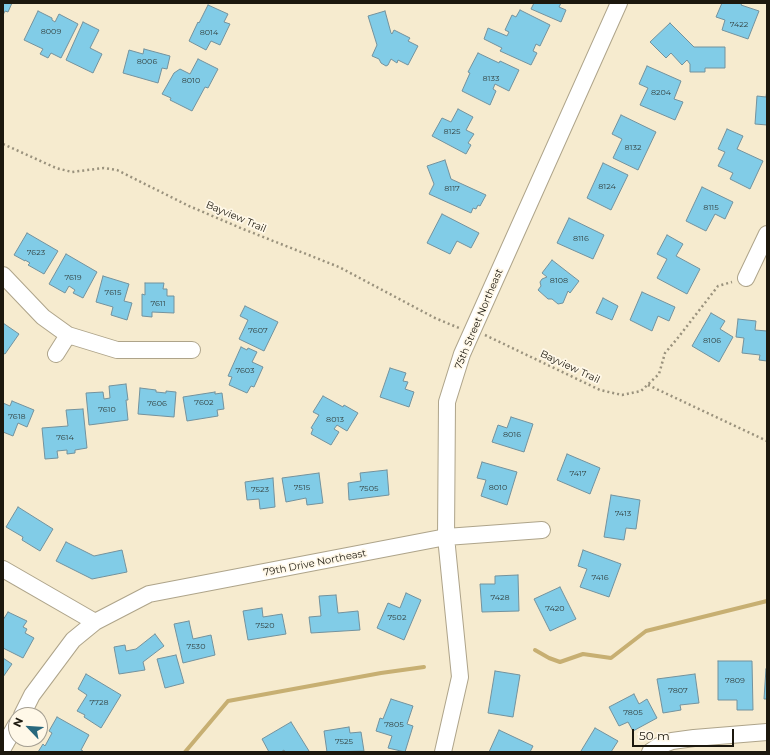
<!DOCTYPE html>
<html>
<head>
<meta charset="utf-8">
<style>
	body { margin:0 }
	#map { position:relative; width:770px; height:755px; overflow:hidden; background:#f6ebcf; font-family:Montserrat,sans-serif }
	canvas { display:block }
	.frame { position:absolute; inset:0; border:4px solid #1c180e; pointer-events:none }
	.north { position:absolute; left:8px; top:707px; width:40px; height:40px; box-sizing:border-box; background:#fff8e8; border:1px solid #a49e91; border-radius:50%; rotate:295deg; font-size:11px; font-weight:700; line-height:16px; text-align:center; color:#1c180e }
	.north::after { content:''; display:block; margin:auto; width:14px; height:18px; background:#28687d; clip-path:polygon(50% 0,100% 100%,50% 72%,0 100%) }
	.scale { position:absolute; left:632px; top:729px; width:102px; height:18px; box-sizing:border-box; border:2px solid #1c180e; border-top:0; padding-left:5px; font-size:12px; line-height:14px; white-space:nowrap; color:#1c180e; -webkit-text-stroke:3px #fff8e8; paint-order:stroke }
</style>
</head>
<body>
<div id="map">
<canvas width="770" height="755"></canvas>
<div class="frame"></div>
<div class="north">N</div>
<div class="scale">50 m</div>
</div>
<script>
const ctx = document.querySelector('canvas').getContext('2d');
ctx.lineJoin = 'round';
const poly = rows => new Path2D(rows.map(r => 'M' + r).join(''));
function strokePath(path, color, width, dash) { ctx.strokeStyle = color; ctx.lineWidth = width; ctx.lineCap = dash ? 'butt' : 'round'; ctx.setLineDash(dash || []); ctx.stroke(path); }
function paint(path, color) { ctx.fillStyle = color; ctx.fill(path, 'evenodd'); }
function label(font, color, halo, rows, align = 'center') {
  ctx.font = font + ' Montserrat,sans-serif'; ctx.lineWidth = 3.5; ctx.setLineDash([]); ctx.textBaseline = 'middle'; ctx.strokeStyle = halo; ctx.fillStyle = color; for (const [text, x, y, turn = 0] of rows) {
    ctx.save(); ctx.translate(x, y); ctx.rotate((+turn || 0) * Math.PI / 180); ctx.textAlign = isNaN(turn) ? turn : align; if (halo) ctx.strokeText(text, 0, 0); ctx.fillText(text, 0, 0); ctx.restore();
  }
}
strokePath(poly([
	[535,650,549,658,560,662,583,654,611,658,646,631,767,601],
	[185,752,228,701,381,673,424,667]
]), '#c7af72', 4);
const building = poly([
	[3,3,12,3,8,12,5,11,3,15,3,3],
	[534,3,561,3,559,7,566,10,561,22,531,9,534,3],
	[722,3,742,3,741,5,759,11,748,39,722,30,725,20,716,17,722,3],
	[208,5,228,14,224,22,230,24,220,45,211,41,206,50,189,41,198,22,199,23,208,5],
	[520,10,550,25,540,46,536,44,533,51,537,53,531,65,500,51,502,48,484,39,488,28,507,36,509,32,505,30,512,15,516,17,520,10],
	[38,11,52,18,52,20,55,22,59,14,78,24,61,58,51,53,48,58,40,54,43,49,24,40,38,11],
	[385,11,391,33,392,34,394,30,410,38,408,41,418,46,408,65,398,60,397,63,391,59,388,65,386,66,381,63,379,59,372,56,377,45,368,16,385,11],
	[83,22,99,30,90,48,102,54,93,73,66,60,83,22],
	[670,23,694,47,725,47,725,68,705,68,705,72,690,72,690,64,687,60,682,65,671,53,666,58,650,42,670,23],
	[144,49,170,56,167,69,162,68,158,83,123,73,129,50,143,54,144,49],
	[478,53,499,63,500,61,519,70,509,91,495,84,493,89,496,91,490,105,462,91,470,73,468,72,478,53],
	[198,59,218,69,208,88,205,87,192,111,170,100,171,98,162,94,174,73,180,69,190,74,198,59],
	[647,66,681,81,674,99,683,102,675,120,640,105,648,88,639,84,647,66],
	[767,89,767,125,755,124,757,96,766,97,767,89],
	[458,109,473,117,466,130,474,134,468,143,471,145,466,154,432,136,442,118,451,122,458,109],
	[621,115,656,132,638,170,613,158,622,139,612,134,621,115],
	[727,129,743,136,737,149,763,161,750,189,730,179,733,173,718,166,725,152,718,149,727,129],
	[445,160,451,179,486,195,480,206,478,205,476,209,473,208,471,213,429,194,434,184,427,166,445,160],
	[603,163,628,175,611,210,587,198,603,163],
	[702,187,733,202,725,219,715,214,706,231,686,221,702,187],
	[442,214,479,233,471,248,457,241,450,254,427,243,442,214],
	[569,218,604,235,593,259,557,243,569,218],
	[27,233,58,251,44,274,28,265,30,263,25,260,25,261,14,255,27,233],
	[667,235,683,244,676,256,700,269,687,294,657,278,667,259,657,254,667,235],
	[66,254,97,272,83,298,73,293,75,290,69,286,65,293,49,284,66,254],
	[552,260,579,281,570,293,568,291,563,303,558,304,552,299,548,299,538,290,541,286,540,282,542,279,547,277,542,273,552,260],
	[103,276,129,284,124,301,132,303,127,320,111,315,113,307,96,302,103,276],
	[145,283,164,283,163,289,167,289,167,296,174,296,174,313,152,312,152,317,142,316,142,294,145,295,145,283],
	[642,292,675,307,669,321,658,316,652,331,630,320,642,292],
	[603,298,618,306,612,320,596,313,603,298],
	[245,306,278,322,264,351,239,339,248,320,240,316,245,306],
	[711,313,725,321,720,329,733,337,719,362,692,346,711,313],
	[738,319,756,321,755,330,767,331,767,361,759,360,760,355,742,353,744,338,736,337,738,319],
	[3,323,19,334,5,354,3,353,3,323],
	[241,347,247,350,248,348,257,352,252,362,263,367,254,387,251,386,247,393,229,385,232,377,228,376,241,347],
	[390,368,406,373,403,381,408,382,405,389,414,392,409,407,380,397,390,368],
	[126,384,128,400,126,400,128,420,89,425,86,393,103,392,104,399,110,398,109,386,126,384],
	[140,388,156,390,156,392,166,393,166,391,176,392,174,417,138,414,140,388],
	[215,392,215,394,222,393,224,409,217,410,218,416,187,421,183,397,215,392],
	[323,396,343,407,344,405,358,413,347,431,337,425,334,429,339,432,331,445,311,434,313,429,311,428,319,415,313,412,323,396],
	[12,401,34,410,27,427,18,423,13,436,3,432,3,403,10,406,12,401],
	[83,409,87,448,75,450,75,453,67,454,67,450,57,451,58,458,45,459,42,428,68,426,66,410,83,409],
	[511,417,533,424,524,452,492,442,498,425,507,428,511,417],
	[567,454,600,468,590,494,557,480,567,454],
	[482,462,517,472,507,505,481,496,486,480,477,478,482,462],
	[387,470,389,495,349,500,348,483,361,481,360,473,387,470],
	[319,473,323,503,307,505,306,498,286,502,282,478,319,473],
	[273,478,275,507,260,509,259,499,247,500,245,482,273,478],
	[611,495,640,500,636,529,626,528,624,540,604,537,611,495],
	[18,507,53,529,40,551,22,540,23,537,6,527,18,507],
	[66,542,94,556,122,550,127,572,92,579,56,561,66,542],
	[583,550,621,564,609,597,580,587,587,569,578,566,583,550],
	[518,575,519,611,482,612,480,584,495,584,495,576,518,575],
	[560,587,576,619,550,631,534,599,560,587],
	[406,593,421,600,404,640,377,628,388,603,400,608,406,593],
	[336,595,338,613,358,611,360,630,311,633,309,617,321,616,319,596,336,595],
	[262,608,263,617,282,614,286,634,248,640,243,611,262,608],
	[8,612,27,621,23,627,27,629,25,633,34,638,23,658,3,648,3,620,8,612],
	[189,621,193,639,211,635,215,655,183,663,174,624,189,621],
	[155,634,164,646,143,662,145,670,119,674,114,647,125,645,126,651,136,649,155,634],
	[176,655,184,683,165,688,157,659,176,655],
	[3,658,12,664,3,677,3,658],
	[718,661,752,661,753,710,737,710,737,700,718,700,718,661],
	[766,669,767,669,767,699,764,699,766,669],
	[495,671,520,675,513,717,488,713,495,671],
	[86,674,121,695,101,728,84,717,85,715,77,711,87,695,78,689,86,674],
	[695,674,699,703,680,705,681,710,663,713,657,679,695,674],
	[634,694,639,704,647,699,657,718,633,731,628,722,619,726,609,707,634,694],
	[391,699,413,706,407,724,413,726,405,752,388,748,392,736,376,731,380,718,383,719,391,699],
	[57,717,89,735,81,750,83,751,82,752,38,752,43,744,45,746,52,733,49,731,57,717],
	[291,722,309,751,307,752,285,752,284,750,281,752,269,752,262,739,291,722],
	[349,727,350,733,361,732,364,751,327,752,324,731,349,727],
	[595,728,618,741,611,752,583,752,581,751,595,728],
	[499,730,533,746,530,752,489,752,499,730]
]);
paint(building, '#81cce7');
strokePath(building, '#73929d', 1);
const minor = poly([
	[3,275,43,317,68,335,117,350,192,350],
	[746,278,767,234],
	[56,354,68,335],
	[3,569,95,622],
	[22,715,32,695,73,640,95,622,149,594,446,537,542,530],
	[3,748,16,725],
	[443,752,460,677,446,537,447,402,462,354,619,3],
	[650,752,659,746,672,741,694,738,767,732]
]);
strokePath(minor, '#aea48a', 18);
strokePath(poly([
	[3,144,56,168,72,172,104,168,117,170,189,206,243,229,339,267,435,318,459,328],
	[485,335,600,390,622,395,641,391,659,374,665,353,677,339,718,286,732,282],
	[648,385,767,441]
]), '#9a927d', 2.5, [2, 3]);
strokePath(minor, '#fff', 16);
label('8px', '#354544', null, [
	["7422",739,25],
	["8009",51,32],
	["8014",209,33],
	["8006",147,62],
	["8133",491,79],
	["8010",191,81],
	["8204",661,93],
	["8125",452,132],
	["8132",633,148],
	["8124",607,187],
	["8117",452,189],
	["8115",711,208],
	["8116",581,239],
	["7623",36,253],
	["7619",73,278],
	["8108",559,281],
	["7615",113,293],
	["7611",158,304],
	["7607",258,331],
	["8106",712,341],
	["7603",245,371],
	["7602",204,403],
	["7606",157,404],
	["7610",107,410],
	["7618",17,417],
	["8013",335,420],
	["8016",512,435],
	["7614",65,438],
	["7417",578,474],
	["7515",302,488],
	["8010",498,488],
	["7505",369,489],
	["7523",260,490],
	["7413",623,514],
	["7416",600,578],
	["7428",500,598],
	["7420",555,609],
	["7502",397,618],
	["7520",265,626],
	["7530",196,647],
	["7809",735,681],
	["7807",678,691],
	["7728",99,703],
	["7805",633,713],
	["7805",394,725],
	["7525",344,742]
]);
label('10px', '#1c180e', '#fff8e8', [
	["Bayview Trail",236,217,23],
	["75th Street Northeast",479,319,-67],
	["Bayview Trail",570,367,25],
	["79th Drive Northeast",315,563,-11]
]);
</script>
</body>
</html>
